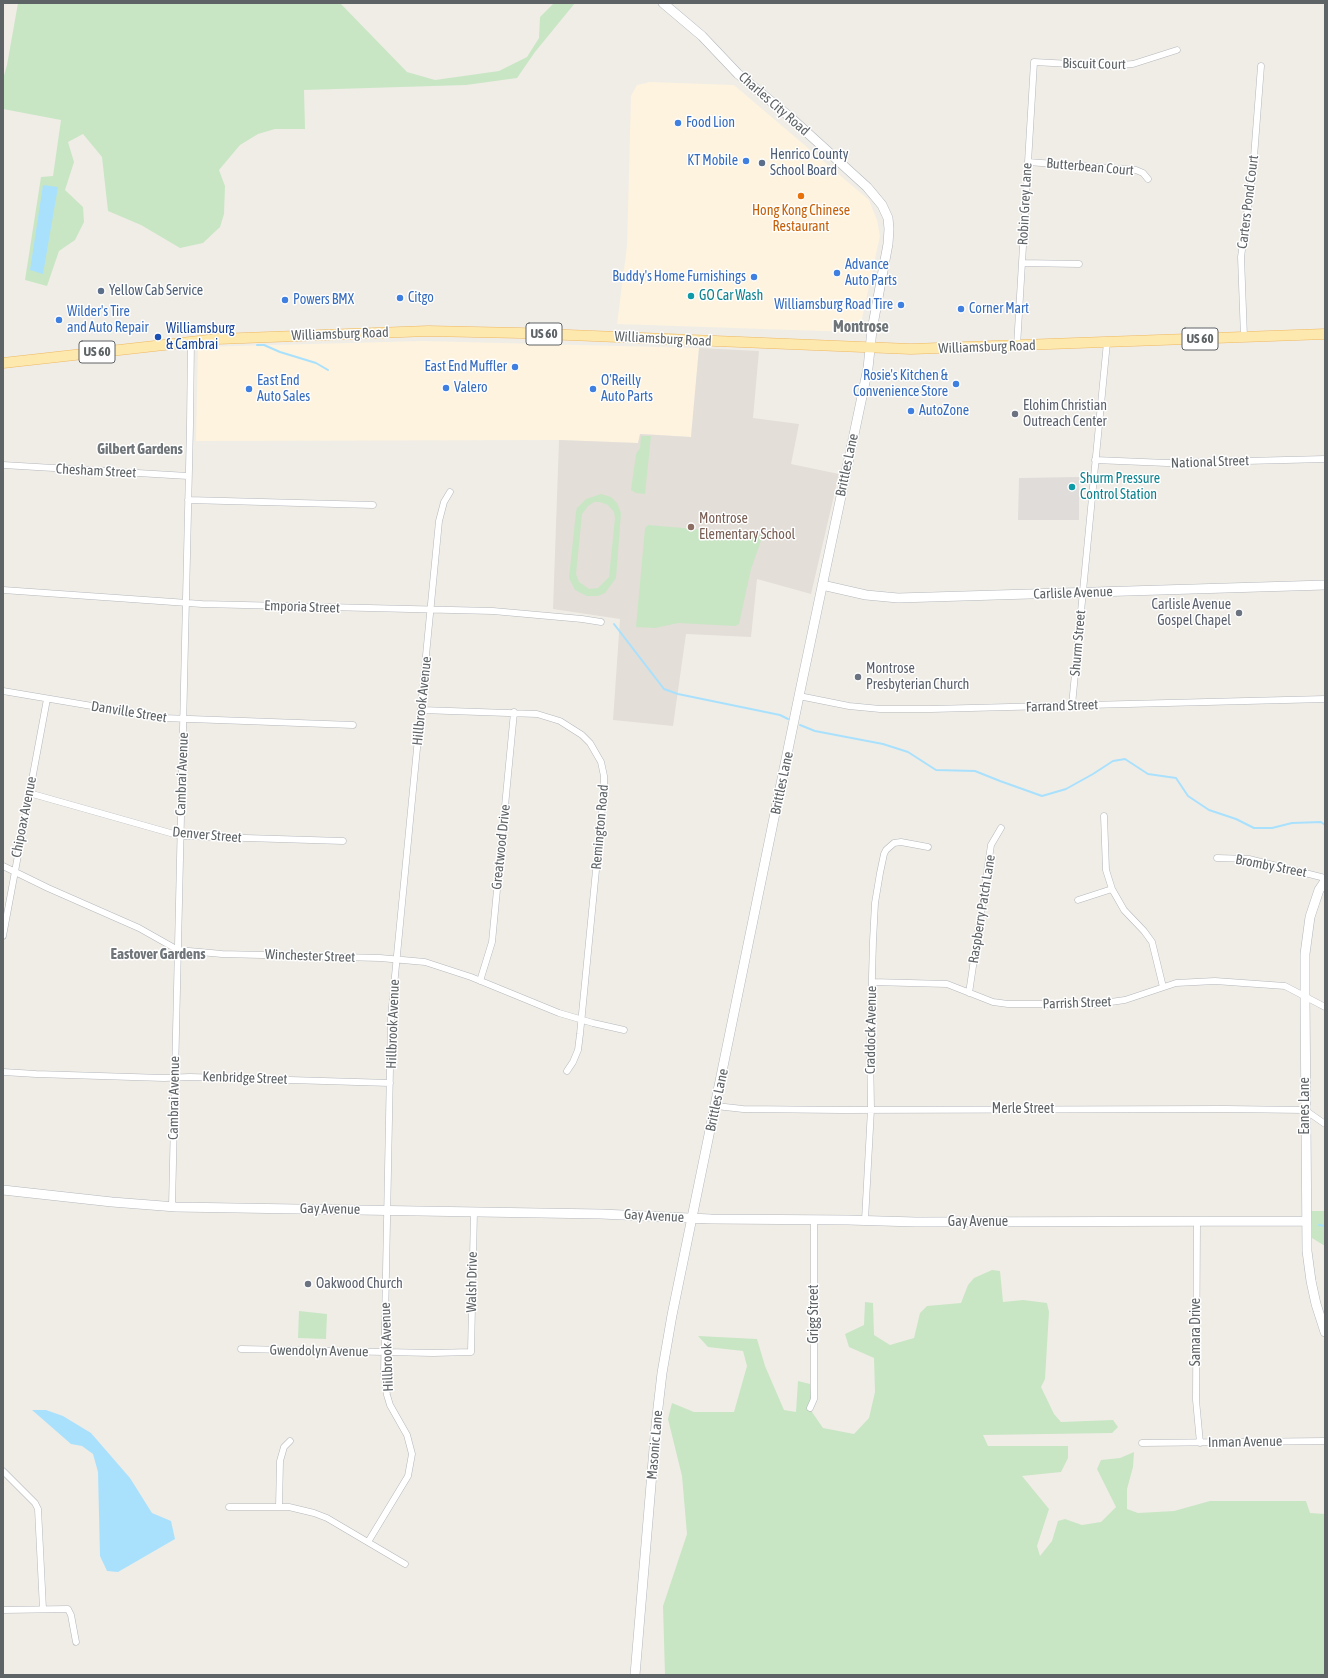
<!DOCTYPE html>
<html>
<head>
<meta charset="utf-8">
<style>
	body { margin:0 }
	#map { position:relative; width:1328px; height:1678px; overflow:hidden; background:#f0ede7; font-family:"Asap Condensed",sans-serif }
	canvas { display:block }
	.frame { position:absolute; inset:0; border:4px solid #5e6366; pointer-events:none }
</style>
</head>
<body>
<div id="map">
<canvas width="1328" height="1678"></canvas>
<div class="frame"></div>
</div>
<script>
const ctx = document.querySelector('canvas').getContext('2d');
ctx.lineJoin = 'round';
function paint(path, color) { ctx.fillStyle = color; ctx.fill(path, 'evenodd'); }
const poly = rows => new Path2D(rows.map(r => 'M' + r).join(''));
function strokePath(path, color, width, dash) { ctx.strokeStyle = color; ctx.lineWidth = width; ctx.lineCap = dash ? 'butt' : 'round'; ctx.setLineDash(dash || []); ctx.stroke(path); }
function label(font, color, halo, rows, align = 'center') {
  ctx.font = font + ' "Asap Condensed",sans-serif'; ctx.lineWidth = 3; ctx.setLineDash([]); ctx.textBaseline = 'middle'; ctx.strokeStyle = halo; ctx.fillStyle = color; for (const [text, x, y, turn = 0] of rows) {
    ctx.save(); ctx.translate(x, y); ctx.rotate((+turn || 0) * Math.PI / 180); ctx.textAlign = isNaN(turn) ? turn : align; if (halo) ctx.strokeText(text, 0, 0); ctx.fillText(text, 0, 0); ctx.restore();
  }
}
paint(poly([
	[650,82,734,85,869,200,877,220,880,236,860,328,851,332,617,324,627,246,631,96,637,85],
	[423,341,699,348,691,437,641,434,638,443,559,440,196,441,198,347]
]), '#fdf3de');
paint(poly([
	[1079,477,1079,520,1018,520,1019,478]
]), '#dfdcd9');
paint(poly([
	[699,348,759,351,753,418,799,424,791,464,839,474,811,594,757,579,751,637,686,634,673,726,613,720,620,619,553,609,559,440,638,443,640,434,691,437]
]), '#e3ded8');
paint(poly([
	[18,3,340,3,407,72,435,80,499,71,527,57,539,38,540,17,554,3,575,3,535,52,517,78,466,85,304,90,305,129,275,129,258,134,240,145,219,170,225,186,224,214,220,227,203,243,180,248,141,225,108,211,102,157,83,134,68,142,74,162,65,190,83,207,84,222,75,240,59,251,47,286,25,280,41,177,53,176,61,120,3,109,3,79,7,65],
	[641,436,651,436,645,494,636,493,631,490,636,454,640,448],
	[601,494,611,497,617,503,621,513,616,578,605,593,598,596,587,596,575,590,569,578,576,512,577,508,586,499],
	[594,502,600,502,608,505,614,512,615,518,609,577,598,588,589,589,579,582,576,574,582,514,588,506],
	[648,525,763,535,751,569,739,624,735,626,678,623,655,628,636,627,645,528],
	[1311,1211,1325,1211,1325,1246,1312,1238],
	[992,1270,1000,1271,1003,1302,1023,1300,1047,1303,1049,1312,1045,1379,1041,1387,1054,1414,1061,1422,1113,1420,1118,1427,1112,1433,983,1435,988,1446,1068,1446,1068,1458,1061,1472,1022,1476,1049,1509,1037,1546,1040,1556,1052,1541,1058,1521,1065,1519,1082,1525,1101,1522,1116,1507,1097,1469,1101,1460,1120,1458,1134,1452,1133,1467,1127,1489,1127,1509,1138,1513,1174,1511,1210,1501,1306,1501,1310,1513,1325,1514,1325,1674,1316,1675,665,1675,663,1606,687,1534,682,1476,668,1419,672,1403,694,1412,734,1412,747,1366,743,1351,708,1347,698,1336,757,1339,765,1366,784,1410,796,1412,798,1381,810,1384,812,1412,823,1428,854,1434,869,1418,875,1392,874,1358,849,1347,845,1334,864,1325,865,1302,873,1303,874,1335,890,1345,914,1338,920,1313,927,1306,961,1303,968,1285,974,1278],
	[299,1311,327,1314,326,1339,298,1338]
]), '#c8e6c4');
paint(poly([
	[43,185,58,187,43,274,30,270],
	[32,1410,46,1410,63,1416,91,1433,130,1478,152,1513,171,1521,175,1539,118,1572,107,1571,100,1556,98,1472,93,1454,82,1446,71,1444]
]), '#a9e1fd');
strokePath(poly([
	[257,345,264,345,280,352,316,363,328,370],
	[614,624,664,689,678,694,780,715,788,719],
	[800,725,815,731,883,744,908,752,936,770,975,771,1000,781,1042,796,1066,789,1093,774,1113,761,1125,759,1148,774,1176,778,1188,796,1209,810,1236,819,1254,828,1272,828,1292,823,1321,822,1325,825],
	[1319,1225,1325,1226]
]), '#a9e1fd', 2);
const street = poly([
	[1028,162,1136,170,1143,173,1148,179],
	[1022,263,1079,264],
	[1244,337,1241,257,1253,170,1261,66],
	[1017,346,1034,62,1108,66,1133,64,1177,50],
	[1095,460,1167,463,1325,459],
	[3,465,188,476],
	[188,500,373,505],
	[3,590,202,604,493,611,582,619,601,622],
	[3,691,163,718,353,725],
	[799,696,849,706,880,709,931,709,1325,699],
	[1072,705,1107,342],
	[421,710,537,714,560,721,582,735,590,743,601,762,604,776,604,788,580,1034,578,1050,573,1062,567,1071],
	[29,793,181,836,343,841],
	[1104,816,1106,870,1112,889,1124,910,1144,931,1152,942,1163,987],
	[1217,858,1249,859,1325,878],
	[3,866,48,888,139,928,178,950,222,954,380,958,425,962,471,977,559,1013,593,1023,624,1030],
	[1078,900,1112,889],
	[3,936,47,699],
	[480,981,492,942,514,712],
	[872,982,947,984,993,1002,1008,1004,1096,1004,1125,1000,1176,983,1215,981,1285,986,1325,1007],
	[969,993,991,845,1001,828],
	[3,1072,36,1074,164,1078,190,1077,390,1083],
	[716,1106,743,1109,841,1110,1225,1109,1305,1110,1325,1124],
	[172,1206,190,425,191,341],
	[865,1220,871,1109,870,1047,873,941,875,903,880,873,884,854,886,850,894,843,901,842,928,847],
	[1197,1221,1196,1400,1200,1443],
	[241,1349,433,1353,471,1352,474,1211],
	[810,1408,814,1399,814,1219],
	[1142,1443,1325,1441],
	[3,1471,35,1503,38,1509,43,1609],
	[229,1507,289,1507,314,1513,327,1518,405,1564],
	[279,1507,280,1461,284,1447,290,1441],
	[368,1542,408,1476,412,1454,407,1435,390,1405,387,1395,384,1374,391,1017,439,521,444,502,450,492],
	[3,1610,68,1609,71,1615,76,1642]
]);
const secondary = poly([
	[822,585,866,595,898,598,1325,585],
	[1325,881,1319,890,1310,917,1305,954,1305,995,1307,1251,1311,1281,1316,1304,1325,1332],
	[3,1190,112,1202,176,1207,601,1214,711,1219,848,1220,916,1222,1306,1221],
	[635,1675,656,1425,662,1373,672,1315,799,696,868,368,872,330,888,244,889,229,888,218,882,205,867,187,790,117,738,74,702,36,663,3]
]);
const primary = poly([
	[3,363,217,339,428,331,520,333,911,349,1325,334]
]);
strokePath(street, '#b4b7bb', 7);
strokePath(secondary, '#b3b7bb', 10);
strokePath(primary, '#eeb861', 11);
strokePath(street, '#fff', 6);
strokePath(secondary, '#fff', 9);
strokePath(primary, '#fde8ae', 10);
for (const [x, y, r, color] of [
	[678,123,4,"#3f7fe0"],
	[746,161,4,"#3f7fe0"],
	[762,163,4,"#5c6f8a"],
	[801,196,4,"#e8710a"],
	[837,273,4,"#3f7fe0"],
	[754,277,4,"#3f7fe0"],
	[101,291,4,"#5c6f8a"],
	[691,296,4,"#0f9aa8"],
	[400,298,4,"#3f7fe0"],
	[285,300,4,"#3f7fe0"],
	[901,305,4,"#3f7fe0"],
	[961,309,4,"#3f7fe0"],
	[59,320,4,"#3f7fe0"],
	[158,337,4,"#1a4fb4"],
	[515,367,4,"#3f7fe0"],
	[956,384,4,"#3f7fe0"],
	[446,388,4,"#3f7fe0"],
	[249,389,4,"#3f7fe0"],
	[593,389,4,"#3f7fe0"],
	[911,411,4,"#3f7fe0"],
	[1015,414,4,"#6b7280"],
	[1072,487,4,"#0f9aa8"],
	[691,527,4,"#8d6e63"],
	[1239,613,4,"#6b7280"],
	[858,677,4,"#6b7280"],
	[308,1284,4,"#6b7280"]
]) { const dot = new Path2D(); dot.arc(x, y, r, 0, 2 * Math.PI); ctx.fillStyle = color; ctx.fill(dot); strokePath(dot, '#fff', 1.5); }
for (const [x, y, w] of [
	[544,334,36],
	[1200,339,36],
	[97,352,36]
]) { const box = new Path2D(); box.roundRect(x - w / 2, y - 11, w, 22, 3); ctx.fillStyle = '#fff'; ctx.fill(box); strokePath(box, '#5e6366', 1); }
label('bold 13px', '#5e6366', null, [
	["US 60",544,334],
	["US 60",1200,339],
	["US 60",97,352]
]);
label('14px', '#5e6366', '#fff', [
	["Biscuit Court",1094,64,1],
	["Charles City Road",774,104,41],
	["Butterbean Court",1090,167,5],
	["Carters Pond Court",1248,202,-83],
	["Robin Grey Lane",1025,204,-87],
	["Williamsburg Road",340,334,-2],
	["Williamsburg Road",663,339,3],
	["Williamsburg Road",987,347,-2],
	["National Street",1210,462,-2],
	["Brittles Lane",847,465,-78],
	["Chesham Street",96,471,3],
	["Carlisle Avenue",1073,593,-2],
	["Emporia Street",302,607,2],
	["Shurm Street",1078,643,-85],
	["Hillbrook Avenue",422,701,-84],
	["Farrand Street",1062,706,-2],
	["Danville Street",129,712,9],
	["Cambrai Avenue",182,774,-88],
	["Brittles Lane",782,783,-78],
	["Chipoax Avenue",24,817,-79],
	["Remington Road",600,827,-85],
	["Denver Street",207,835,5],
	["Greatwood Drive",501,847,-84],
	["Bromby Street",1271,866,11],
	["Raspberry Patch Lane",982,909,-81],
	["Winchester Street",310,956,2],
	["Parrish Street",1077,1003,-2],
	["Hillbrook Avenue",393,1024,-88],
	["Craddock Avenue",871,1030,-89],
	["Kenbridge Street",245,1078,2],
	["Cambrai Avenue",174,1098,-89],
	["Brittles Lane",717,1100,-78],
	["Eanes Lane",1305,1106,-90],
	["Merle Street",1023,1109],
	["Gay Avenue",330,1209,1],
	["Gay Avenue",654,1216,3],
	["Gay Avenue",978,1222],
	["Walsh Drive",472,1282,-89],
	["Grigg Street",814,1314,-90],
	["Samara Drive",1196,1332,-90],
	["Hillbrook Avenue",387,1347,-92],
	["Gwendolyn Avenue",319,1351,1],
	["Inman Avenue",1245,1442,-1],
	["Masonic Lane",655,1445,-85]
]);
label('14px', '#366cbe', '#fff', [
	["Food Lion",686,123],
	["KT Mobile",738,161,"right"],
	["Advance",845,265],
	["Auto Parts",845,281],
	["Buddy's Home Furnishings",746,277,"right"],
	["Citgo",408,298],
	["Powers BMX",293,300],
	["Williamsburg Road Tire",893,305,"right"],
	["Corner Mart",969,309],
	["Wilder's Tire",67,312],
	["and Auto Repair",67,328],
	["East End Muffler",507,367,"right"],
	["Rosie's Kitchen &",948,376,"right"],
	["Convenience Store",948,392,"right"],
	["East End",257,381],
	["Auto Sales",257,397],
	["O'Reilly",601,381],
	["Auto Parts",601,397],
	["Valero",454,388],
	["AutoZone",919,411]
], 'left');
label('14px', '#4e5e75', '#fff', [
	["Henrico County",770,155],
	["School Board",770,171],
	["Yellow Cab Service",109,291]
], 'left');
label('14px', '#c56008', '#fff', [
	["Hong Kong Chinese",801,211],
	["Restaurant",801,227]
]);
label('14px', '#0d838f', '#fff', [
	["GO Car Wash",699,296],
	["Shurm Pressure",1080,479],
	["Control Station",1080,495]
], 'left');
label('14px', '#164399', '#fff', [
	["Williamsburg",166,329],
	["& Cambrai",166,345]
], 'left');
label('14px', '#5b616d', '#fff', [
	["Elohim Christian",1023,406],
	["Outreach Center",1023,422],
	["Carlisle Avenue",1231,605,"right"],
	["Gospel Chapel",1231,621,"right"],
	["Montrose",866,669],
	["Presbyterian Church",866,685],
	["Oakwood Church",316,1284]
], 'left');
label('14px', '#785e54', '#fff', [
	["Montrose",699,519],
	["Elementary School",699,535]
], 'left');
label('bold 15px', '#6f7578', '#fff', [
	["Gilbert Gardens",140,449],
	["Eastover Gardens",158,954]
]);
label('bold 16px', '#6f7578', '#fff', [
	["Montrose",861,327]
]);
</script>
</body>
</html>
